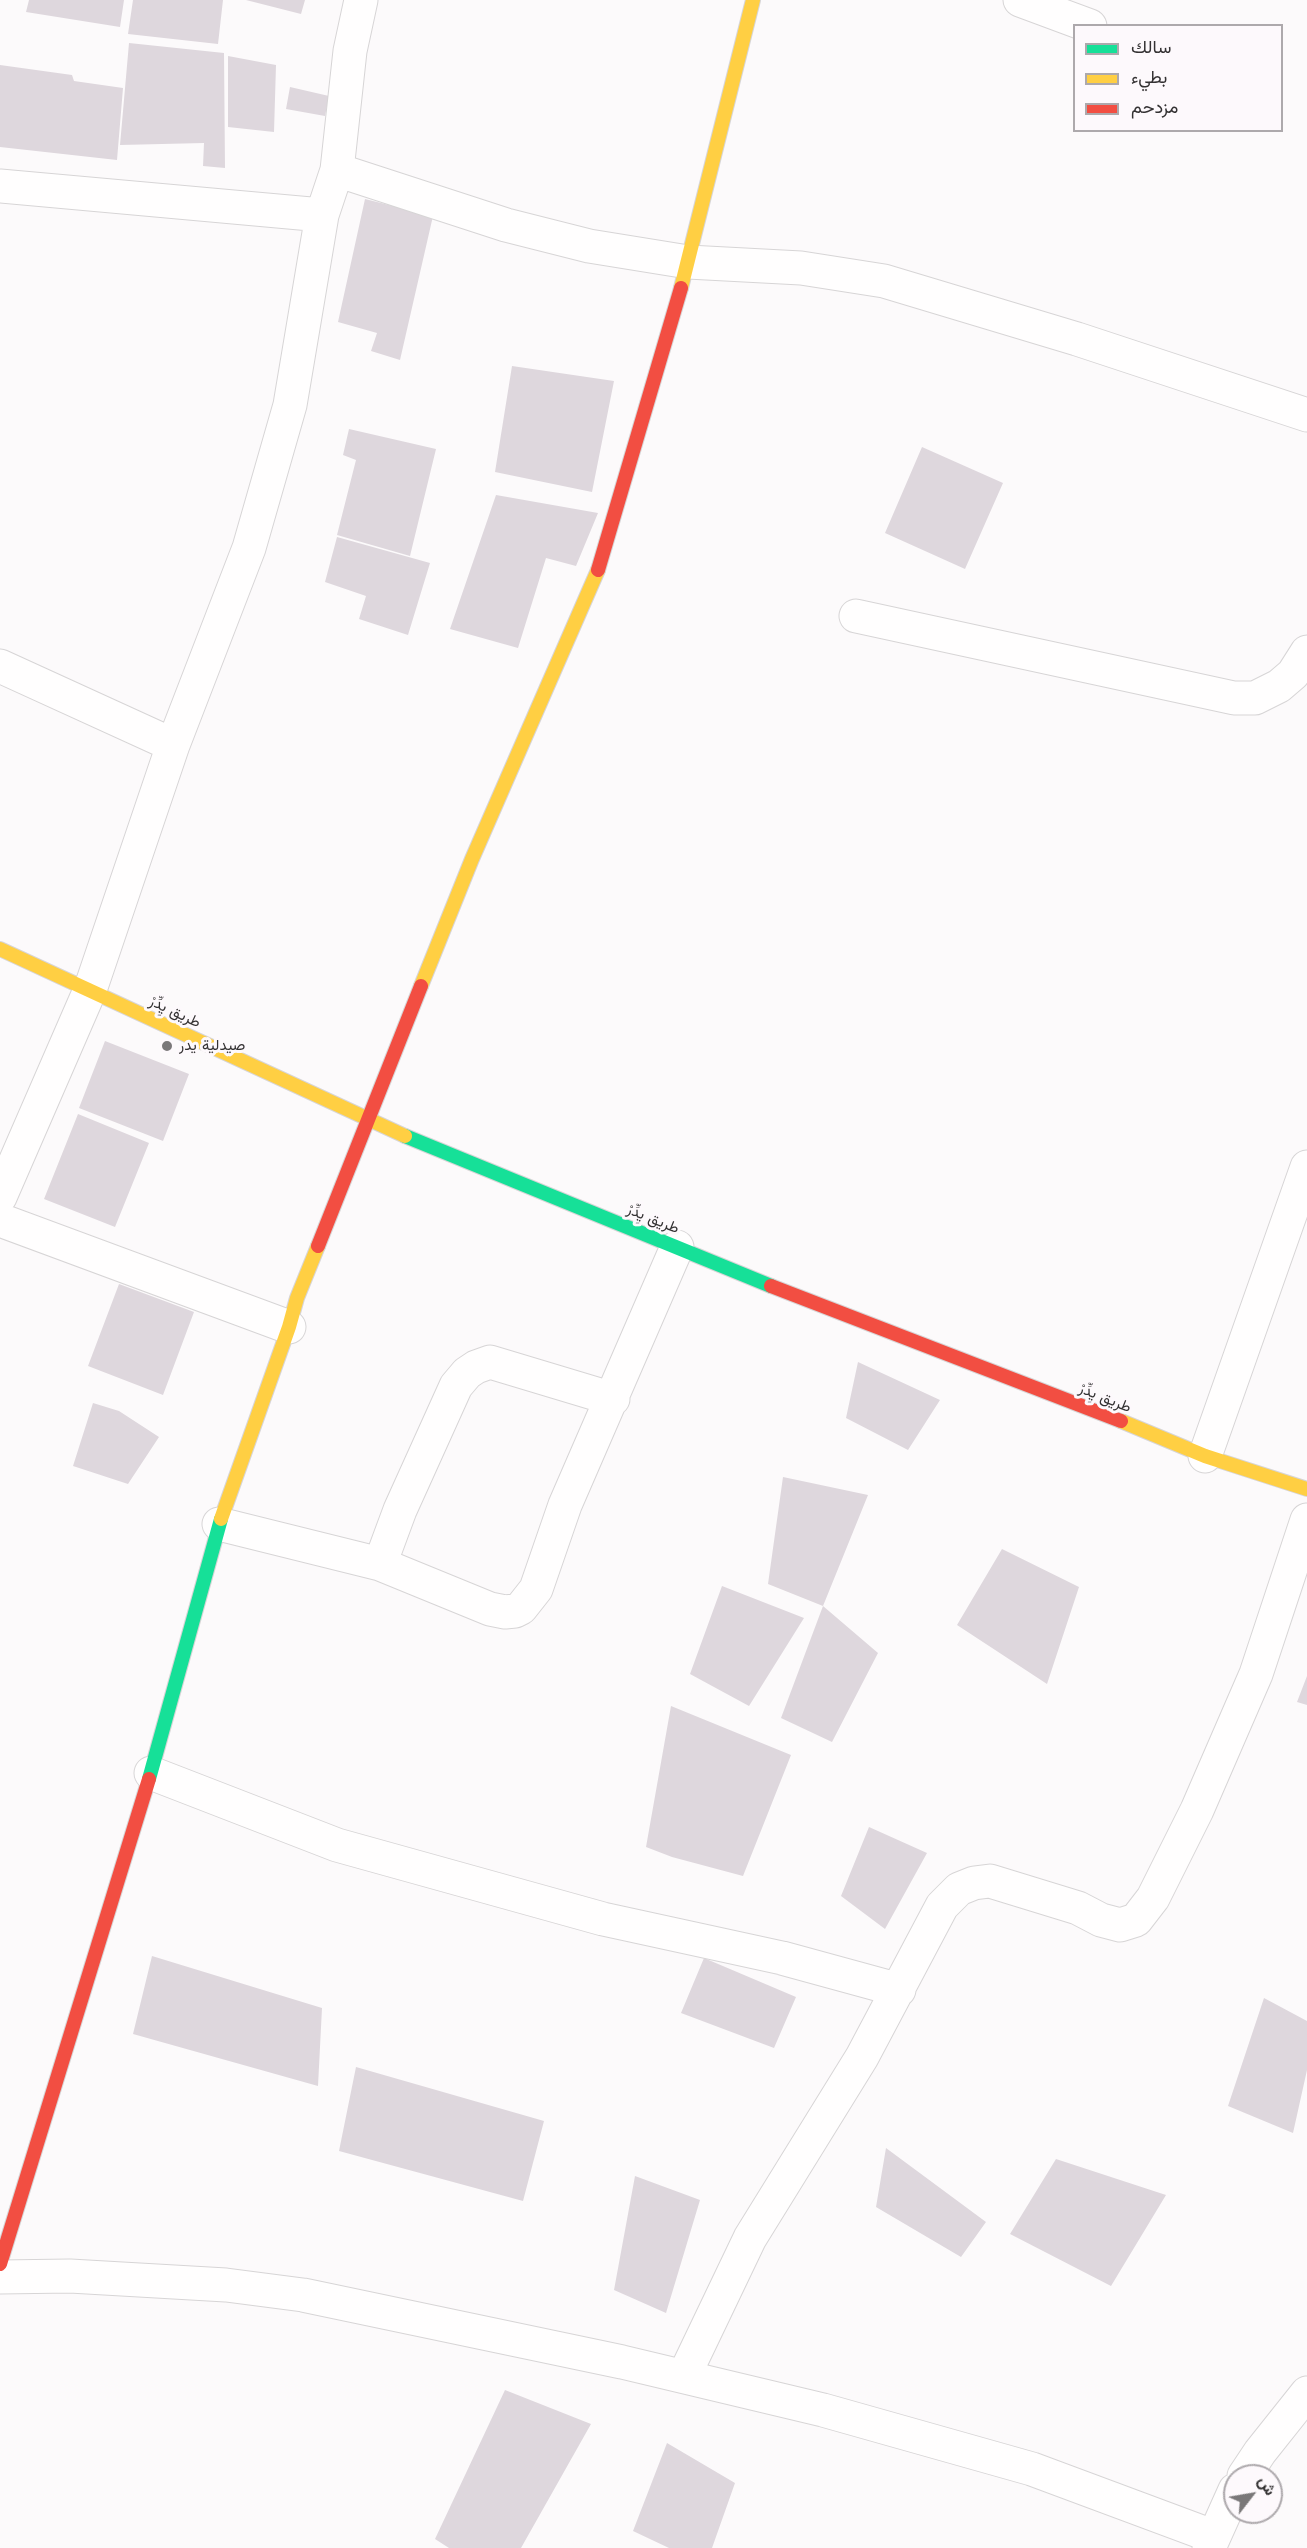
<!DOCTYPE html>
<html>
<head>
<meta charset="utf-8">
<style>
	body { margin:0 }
	#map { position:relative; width:1307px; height:2548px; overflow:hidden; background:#fcfafb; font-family:"Work Sans",Vazirmatn,sans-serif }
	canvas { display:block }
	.legend { position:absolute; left:1073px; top:24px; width:210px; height:108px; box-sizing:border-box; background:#fdf9fc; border:2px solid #ada9ac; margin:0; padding:8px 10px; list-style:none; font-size:18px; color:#343233 }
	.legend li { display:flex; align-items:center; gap:12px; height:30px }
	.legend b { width:30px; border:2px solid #ada9ac }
	.north { position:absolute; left:1223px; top:2464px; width:60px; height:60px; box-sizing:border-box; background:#fdf9fc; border:2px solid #ada9ac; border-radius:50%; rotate:59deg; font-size:16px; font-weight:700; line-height:24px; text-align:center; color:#343233 }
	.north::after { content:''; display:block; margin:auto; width:21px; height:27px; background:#7a7879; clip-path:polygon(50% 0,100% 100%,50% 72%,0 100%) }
</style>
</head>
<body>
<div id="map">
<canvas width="1307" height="2548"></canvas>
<ul class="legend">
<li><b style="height:8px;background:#16e098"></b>سالك</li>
<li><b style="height:8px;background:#ffcf43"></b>بطيء</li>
<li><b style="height:8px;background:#f24e42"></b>مزدحم</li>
</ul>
<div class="north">ش</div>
</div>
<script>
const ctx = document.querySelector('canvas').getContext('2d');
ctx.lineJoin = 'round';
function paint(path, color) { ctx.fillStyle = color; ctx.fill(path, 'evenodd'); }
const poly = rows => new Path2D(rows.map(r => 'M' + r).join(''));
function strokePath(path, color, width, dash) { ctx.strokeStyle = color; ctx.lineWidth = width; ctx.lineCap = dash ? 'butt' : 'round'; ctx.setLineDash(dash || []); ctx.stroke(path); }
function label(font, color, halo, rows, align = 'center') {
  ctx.font = font + ' "Work Sans",Vazirmatn,sans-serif'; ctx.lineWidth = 6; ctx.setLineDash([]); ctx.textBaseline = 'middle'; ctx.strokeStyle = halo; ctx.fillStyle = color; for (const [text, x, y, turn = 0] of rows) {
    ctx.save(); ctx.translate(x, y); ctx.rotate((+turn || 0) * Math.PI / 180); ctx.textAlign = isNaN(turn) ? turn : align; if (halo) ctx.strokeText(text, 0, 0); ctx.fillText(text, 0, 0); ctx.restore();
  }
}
paint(poly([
	[29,0,124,0,120,27,26,12],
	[133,0,223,0,218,44,128,34],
	[246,0,305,0,301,14],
	[129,43,224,53,225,168,203,166,204,143,120,145],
	[228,56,276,65,274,132,228,127],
	[0,65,72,75,74,81,123,88,117,160,0,147],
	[290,87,329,96,325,116,286,109],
	[365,199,433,216,400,360,371,351,377,333,338,322],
	[512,366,614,381,592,492,495,472],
	[349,429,436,449,410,556,337,535,356,460,343,455],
	[922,447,1003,483,965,569,885,533],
	[496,495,598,513,576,566,546,558,518,648,450,629],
	[337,537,430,563,408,635,359,619,366,596,325,582],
	[105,1041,189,1074,163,1141,79,1108],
	[78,1114,149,1143,115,1227,44,1199],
	[119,1284,194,1312,163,1395,88,1366],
	[858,1362,940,1400,908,1450,846,1418],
	[93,1403,119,1411,159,1437,128,1484,73,1466],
	[783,1477,868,1495,823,1606,768,1584],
	[1002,1549,1079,1587,1047,1684,957,1625],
	[722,1586,804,1618,749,1706,690,1674],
	[823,1606,878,1653,832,1742,781,1718],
	[1307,1676,1307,1705,1297,1702],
	[671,1706,791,1755,743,1876,672,1857,646,1847],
	[869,1827,927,1853,885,1929,841,1896],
	[152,1956,322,2008,318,2086,133,2034],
	[704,1958,796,1997,774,2048,681,2013],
	[1264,1998,1307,2021,1307,2070,1293,2133,1228,2106],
	[356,2067,544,2121,523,2201,339,2151],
	[886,2148,986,2222,961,2257,876,2207],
	[1056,2159,1166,2195,1111,2286,1010,2234],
	[635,2176,700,2200,666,2313,614,2290],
	[505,2390,591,2424,521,2548,449,2548,435,2539],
	[667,2443,735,2483,712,2548,669,2548,633,2531]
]), '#ded7dd');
const street = poly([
	[1020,0,1090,26],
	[337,170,350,51,361,0],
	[0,186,322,215],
	[856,616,1234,698,1255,698,1279,686,1293,674,1307,652],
	[0,666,173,745],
	[0,1197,90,990,173,745,249,548,290,405,322,215,337,170,506,225,589,246,688,262,801,268,884,281,1077,339,1307,415],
	[0,1220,289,1327],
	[1205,1456,1307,1167],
	[219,1524,380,1564,490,1609,505,1612,515,1611,521,1608,536,1589,565,1505,677,1247],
	[380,1564,400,1510,456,1386,467,1373,476,1367,490,1362,613,1399],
	[151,1773,337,1845,603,1919,782,1958,899,1990],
	[0,2277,70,2276,226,2285,303,2295,622,2362,823,2410,1032,2469,1212,2536],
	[684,2376,750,2238,862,2057,942,1906,959,1889,974,1883,990,1881,1078,1908,1101,1920,1120,1925,1136,1920,1153,1898,1197,1810,1256,1674,1307,1520],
	[1244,2476,1260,2452,1307,2393],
	[1209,2548,1235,2490]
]);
const fast = poly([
	[405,1136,771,1286],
	[149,1779,221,1519]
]);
const slow = poly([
	[681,288,753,0],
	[0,949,405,1136],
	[421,986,472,859,598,570],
	[1121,1421,1205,1456,1307,1489],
	[221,1519,289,1327,297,1298,318,1246]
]);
const jam = poly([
	[598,570,681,288],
	[318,1246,421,986],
	[771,1286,1121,1421],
	[0,2264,149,1779]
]);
strokePath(street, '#d7d5d6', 35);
strokePath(fast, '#d7d5d6', 16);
strokePath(slow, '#d7d5d6', 16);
strokePath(jam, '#d7d5d6', 16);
strokePath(street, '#fffefe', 33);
strokePath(fast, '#16e098', 14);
strokePath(slow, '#ffcf43', 14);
strokePath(jam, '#f24e42', 14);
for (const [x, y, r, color] of [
	[167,1046,6,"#7a7879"]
]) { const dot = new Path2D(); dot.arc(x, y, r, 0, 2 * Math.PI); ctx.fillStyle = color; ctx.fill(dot); strokePath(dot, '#fdf9fc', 2); }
label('15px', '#343233', '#fdf9fc', [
	["طريق يِدِّرْ",175,1012,25],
	["طريق يِدِّرْ",653,1219,22],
	["طريق يِدِّرْ",1105,1398,22]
]);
label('15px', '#343233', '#fdf9fc', [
	["صيدلية يدر",179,1046]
], 'left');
</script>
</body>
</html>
